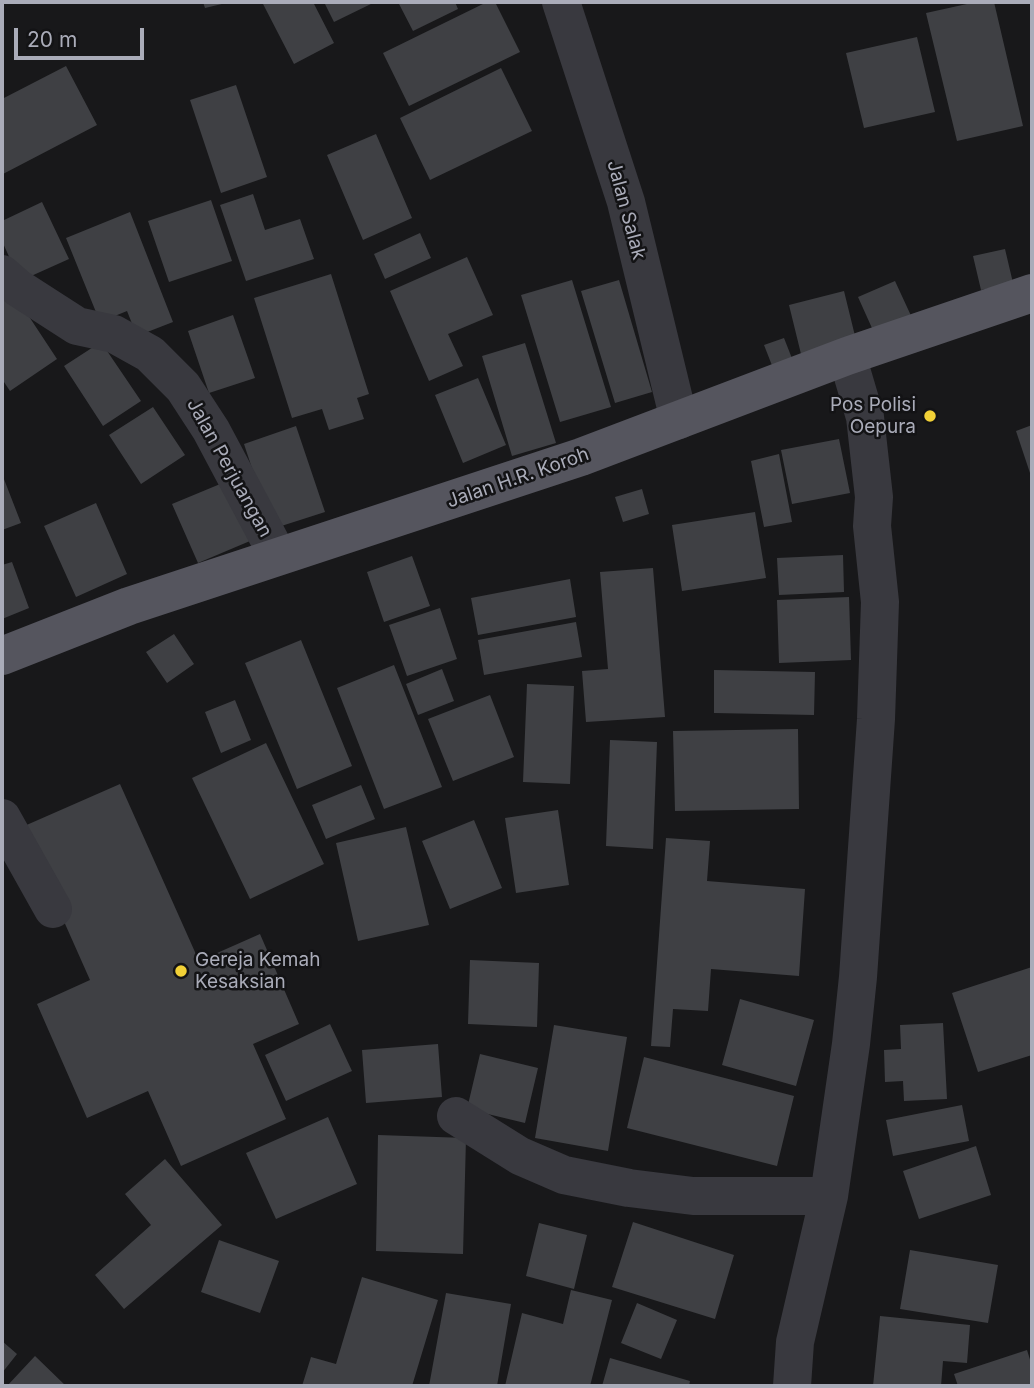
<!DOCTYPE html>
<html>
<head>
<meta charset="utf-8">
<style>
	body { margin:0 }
	#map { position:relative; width:1034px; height:1388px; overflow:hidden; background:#18181a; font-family:Inter,sans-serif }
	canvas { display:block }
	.frame { position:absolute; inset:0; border:4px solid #aaacb9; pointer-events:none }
	.scale { position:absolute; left:14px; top:28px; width:130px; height:32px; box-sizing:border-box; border:4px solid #aaacb9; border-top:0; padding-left:9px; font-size:21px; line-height:24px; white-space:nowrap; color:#aaacb9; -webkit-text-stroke:5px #131315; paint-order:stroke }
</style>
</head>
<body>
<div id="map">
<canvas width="1034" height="1388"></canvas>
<div class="frame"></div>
<div class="scale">20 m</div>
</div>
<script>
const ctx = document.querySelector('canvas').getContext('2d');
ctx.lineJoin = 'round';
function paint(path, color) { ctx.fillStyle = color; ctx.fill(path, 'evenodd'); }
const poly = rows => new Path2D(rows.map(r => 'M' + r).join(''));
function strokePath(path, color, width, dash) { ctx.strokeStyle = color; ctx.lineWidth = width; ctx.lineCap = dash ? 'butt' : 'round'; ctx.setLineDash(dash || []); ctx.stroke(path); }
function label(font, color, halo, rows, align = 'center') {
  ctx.font = font + ' Inter,sans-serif'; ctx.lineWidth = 5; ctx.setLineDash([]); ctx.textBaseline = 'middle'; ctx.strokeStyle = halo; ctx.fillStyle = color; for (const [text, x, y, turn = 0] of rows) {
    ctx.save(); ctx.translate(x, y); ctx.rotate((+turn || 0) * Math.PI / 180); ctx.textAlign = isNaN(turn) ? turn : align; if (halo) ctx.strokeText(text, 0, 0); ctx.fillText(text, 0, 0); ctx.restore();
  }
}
paint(poly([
	[203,2,226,2,226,3,205,8],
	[262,2,313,2,334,43,294,64],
	[324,2,375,2,334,22],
	[398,2,455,2,458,9,413,31],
	[487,2,495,2,520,52,409,106,383,53],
	[976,2,994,2,1023,126,957,141,926,13],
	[917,37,935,112,864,128,846,53],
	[66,66,97,125,3,174,2,99],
	[501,68,532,131,430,180,400,118],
	[236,85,267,177,221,193,190,100],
	[376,134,412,218,363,240,327,155],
	[253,194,265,230,300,219,314,259,246,281,220,205],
	[211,200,232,261,169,282,148,221],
	[42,202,69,259,20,281,2,241,2,221],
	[130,212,173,322,137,336,127,311,100,322,66,238],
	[420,233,431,258,385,279,374,254],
	[1005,249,1013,283,981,290,973,256],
	[467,257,493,315,448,334,463,366,429,381,390,291],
	[331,274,369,394,357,398,364,419,329,430,322,409,292,418,254,298],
	[3,277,57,359,10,391,2,379],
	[572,280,611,407,560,422,521,295],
	[619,280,652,392,615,403,581,291],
	[895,281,913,320,876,337,858,297],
	[844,291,856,340,801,354,789,305],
	[233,315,255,378,209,393,188,331],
	[784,338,793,361,773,368,764,345],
	[101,342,141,401,103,426,64,366],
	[525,343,556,443,512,456,482,356],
	[478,378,506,445,463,463,435,395],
	[153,407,185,455,141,484,109,435],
	[1032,425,1032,479,1016,431],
	[296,426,325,512,272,529,244,444],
	[839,439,850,493,792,504,781,450],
	[779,454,792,522,764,527,751,461],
	[2,474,21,523,2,530],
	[225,482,250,541,198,563,172,504],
	[642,489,649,514,623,522,615,497],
	[96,503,127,574,76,597,44,526],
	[755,512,766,578,682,591,672,525],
	[843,555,844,592,779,595,777,558],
	[412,556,430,606,384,622,367,572],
	[12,562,29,608,2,619,2,565],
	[653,568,665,717,586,722,582,671,608,669,600,572],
	[570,579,576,617,478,635,471,598],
	[849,597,851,660,779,663,777,600],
	[440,608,457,659,407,676,389,625],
	[576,622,582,657,484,675,478,640],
	[174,634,194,664,167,683,146,652],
	[301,640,352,766,297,789,245,663],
	[394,665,442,787,384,809,337,688],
	[442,669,454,701,418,715,406,684],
	[714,670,815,672,814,715,714,713],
	[527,684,574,686,570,784,523,782],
	[490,695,514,757,453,781,428,719],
	[235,700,251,740,221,753,205,712],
	[798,729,799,809,675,811,673,731],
	[610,740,657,742,653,849,606,846],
	[266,743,324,864,250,899,192,778],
	[120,784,199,961,260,934,299,1024,253,1044,286,1119,181,1166,148,1091,87,1118,37,1004,90,980,22,827],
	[361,785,375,819,326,839,312,805],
	[558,810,569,885,516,893,505,818],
	[474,820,502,888,450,909,422,841],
	[406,827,429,925,358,941,336,843],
	[666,838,710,841,707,881,805,889,799,976,711,969,708,1011,673,1009,670,1047,651,1046],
	[470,960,539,963,537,1027,468,1024],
	[1032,967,1032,1055,978,1072,952,993],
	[740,999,814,1020,796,1086,722,1065],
	[943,1023,947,1099,904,1101,903,1081,885,1082,884,1050,901,1049,900,1025],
	[330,1024,352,1071,286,1101,265,1055],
	[554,1025,627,1037,608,1151,535,1138],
	[438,1044,442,1097,366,1103,362,1050],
	[480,1054,538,1068,525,1123,467,1109],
	[644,1057,794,1096,777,1166,627,1128],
	[962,1105,969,1141,893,1156,886,1120],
	[328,1117,357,1184,276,1219,246,1153],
	[378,1135,466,1138,463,1254,376,1251],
	[976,1146,991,1195,919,1219,903,1171],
	[165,1159,222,1225,124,1309,95,1275,151,1225,125,1194],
	[633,1222,734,1255,715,1319,612,1287],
	[539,1223,587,1235,574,1289,526,1276],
	[219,1240,279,1261,260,1313,201,1292],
	[910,1250,998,1265,988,1323,900,1309],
	[362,1277,438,1300,412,1386,302,1386,311,1357,336,1364],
	[571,1290,612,1300,590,1386,505,1386,522,1313,563,1324],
	[446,1293,511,1304,497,1386,429,1386],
	[637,1303,677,1320,661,1359,621,1343],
	[880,1316,970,1325,967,1363,943,1361,941,1386,873,1386],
	[2,1341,17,1354,2,1373],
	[1027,1350,1032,1366,1032,1386,958,1386,954,1374],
	[35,1356,66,1386,7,1386],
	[610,1358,690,1381,689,1386,602,1386]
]), '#3f4044');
strokePath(poly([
	[561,2,626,202,679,420],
	[2,274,18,288,77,326,114,334,150,354,183,387,211,430,278,556],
	[2,818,53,909],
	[456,1116,520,1156,564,1175,629,1188,693,1196,829,1196],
	[792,1386,795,1342,829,1196,851,1044,858,977,876,719,880,602,872,526,874,497,865,417,847,356]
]), '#39393f', 38);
strokePath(poly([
	[2,656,129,606,581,457,847,356,1032,293]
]), '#55555e', 38);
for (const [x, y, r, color] of [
	[930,416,7,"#f2d137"],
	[181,971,7,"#f2d137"]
]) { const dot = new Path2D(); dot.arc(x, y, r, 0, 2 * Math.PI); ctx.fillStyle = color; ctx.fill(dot); strokePath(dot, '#131315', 2.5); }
label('19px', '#aaacb9', '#131315', [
	["Jalan Salak",626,210,75],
	["Jalan Perjuangan",229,468,61],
	["Jalan H.R. Koroh",518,478,-19]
]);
label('19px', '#aaacb9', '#131315', [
	["Pos Polisi",916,405],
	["Oepura",916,427],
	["Gereja Kemah",195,960,"left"],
	["Kesaksian",195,982,"left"]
], 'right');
</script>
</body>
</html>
